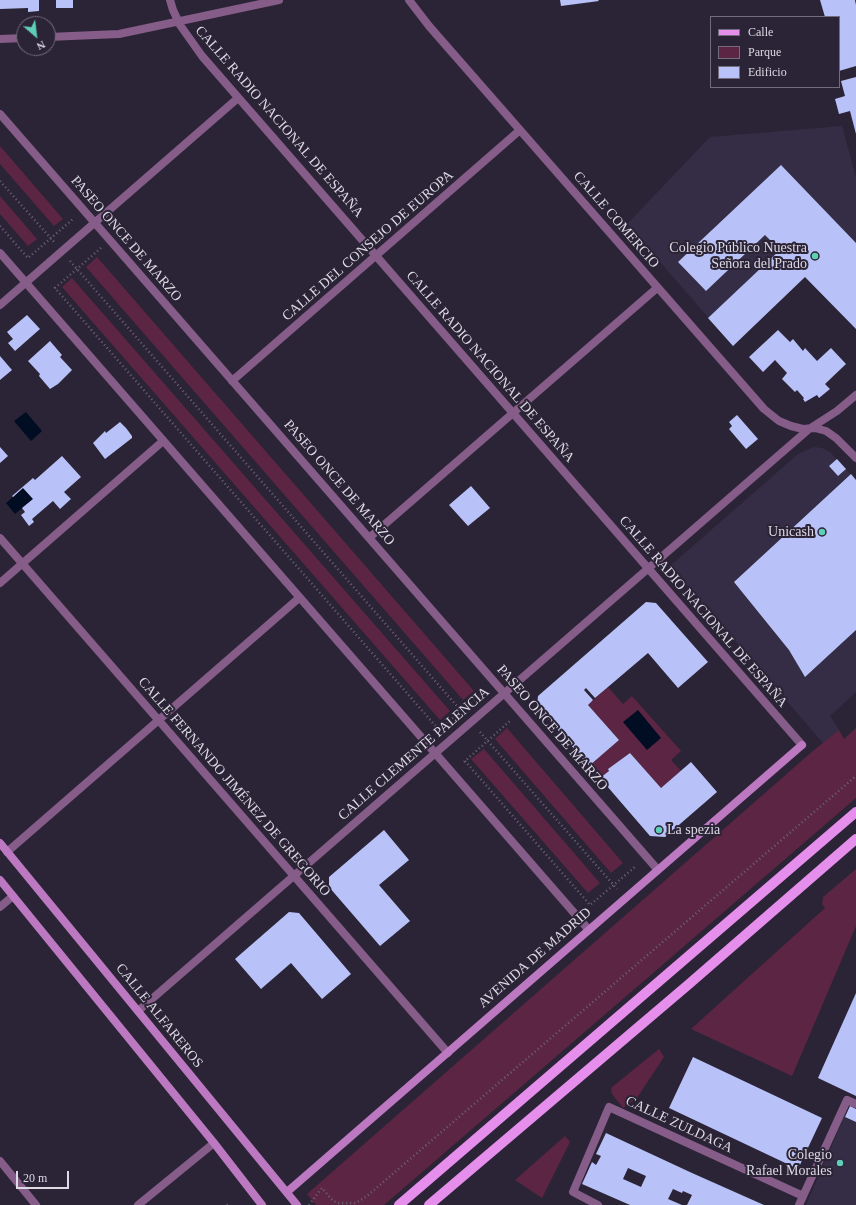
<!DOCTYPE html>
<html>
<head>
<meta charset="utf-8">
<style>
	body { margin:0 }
	#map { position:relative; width:856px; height:1205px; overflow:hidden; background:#2b2436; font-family:Georgia,serif }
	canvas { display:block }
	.legend { position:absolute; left:710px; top:16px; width:130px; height:72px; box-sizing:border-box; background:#2b2436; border:1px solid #726c7c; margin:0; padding:5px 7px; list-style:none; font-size:12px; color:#ddd9e5 }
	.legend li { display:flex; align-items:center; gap:8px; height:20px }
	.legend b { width:20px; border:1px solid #726c7c }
	.north { position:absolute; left:16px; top:16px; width:40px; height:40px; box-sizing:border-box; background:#2b2436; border:1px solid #726c7c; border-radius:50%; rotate:152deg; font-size:11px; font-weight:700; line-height:16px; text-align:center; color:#ddd9e5 }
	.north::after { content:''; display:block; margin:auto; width:14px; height:18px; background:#5eceb7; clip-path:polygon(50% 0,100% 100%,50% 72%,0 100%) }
	.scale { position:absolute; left:16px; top:1171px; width:53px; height:18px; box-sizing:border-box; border:2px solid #ddd9e5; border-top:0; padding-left:5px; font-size:12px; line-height:14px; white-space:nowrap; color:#ddd9e5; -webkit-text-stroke:3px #2b2436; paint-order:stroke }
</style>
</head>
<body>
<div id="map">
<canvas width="856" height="1205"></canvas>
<ul class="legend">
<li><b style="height:5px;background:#e58eec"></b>Calle</li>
<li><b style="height:11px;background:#5c2543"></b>Parque</li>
<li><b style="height:11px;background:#b8c2f8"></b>Edificio</li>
</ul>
<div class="north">N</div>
<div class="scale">20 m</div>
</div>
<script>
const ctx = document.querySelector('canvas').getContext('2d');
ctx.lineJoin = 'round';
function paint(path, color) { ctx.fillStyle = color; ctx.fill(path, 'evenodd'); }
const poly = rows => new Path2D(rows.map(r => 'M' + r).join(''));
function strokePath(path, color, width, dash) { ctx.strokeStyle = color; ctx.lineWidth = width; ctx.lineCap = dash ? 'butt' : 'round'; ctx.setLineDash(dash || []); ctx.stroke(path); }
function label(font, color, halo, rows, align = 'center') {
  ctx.font = font + ' Georgia,serif'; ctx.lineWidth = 4; ctx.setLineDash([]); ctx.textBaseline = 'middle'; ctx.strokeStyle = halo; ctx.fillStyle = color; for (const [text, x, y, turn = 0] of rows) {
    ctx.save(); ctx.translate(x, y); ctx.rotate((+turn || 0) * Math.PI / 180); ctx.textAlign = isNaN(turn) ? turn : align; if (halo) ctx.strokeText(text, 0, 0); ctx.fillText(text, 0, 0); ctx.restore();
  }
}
paint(poly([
	[842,126,856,177,856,329,805,277,733,346,627,224,710,137],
	[814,447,822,448,830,452,856,480,856,692,830,716,839,730,823,743,670,566,798,454],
	[844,1117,856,1122,856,1205,806,1205]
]), '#352d45');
paint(poly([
	[0,146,63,219,54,226,0,164],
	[0,196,37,239,28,246,0,214],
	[97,257,474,691,463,700,86,267],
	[72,278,450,711,440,720,62,287],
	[608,687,623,704,632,696,681,751,671,760,681,771,661,788,630,753,608,769,609,771,600,778,589,766,619,740,588,705],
	[507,728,623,863,611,873,495,739],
	[856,728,856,798,384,1205,316,1205,307,1194,814,750,839,730,844,739],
	[484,749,600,883,588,893,471,759],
	[856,869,856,926,792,1076,691,1029,825,908,822,904,823,897],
	[659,1049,664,1057,637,1098,623,1108,612,1094,611,1088],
	[565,1136,570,1142,542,1198,515,1180]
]), '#5c2543');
paint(poly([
	[26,412,42,431,31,441,14,421],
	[23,488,33,499,15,514,6,503],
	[638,710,661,738,647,750,623,722]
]), '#000d22');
paint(poly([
	[0,0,39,0,39,11,28,12,28,8,0,9],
	[56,0,73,0,73,8,56,8],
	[560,0,598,0,599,1,561,6],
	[820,0,855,0,856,5,856,66,839,71,839,17,825,17],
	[856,77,856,134,850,111,839,114,835,99,845,96,841,81],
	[781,165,856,243,856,329,805,277,733,346,708,318,780,250,765,235,706,291,678,262],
	[27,315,40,329,15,351,8,343,13,339,7,332],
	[778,330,790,342,793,339,803,351,805,348,817,361,831,348,846,364,825,384,830,389,819,398,817,395,805,402,803,399,804,398,797,390,795,392,782,379,787,373,775,360,763,372,749,357],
	[50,341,62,355,60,357,72,370,58,384,50,389,39,376,40,374,28,361],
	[0,356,12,370,0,380],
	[737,415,758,439,746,449,729,429,732,426,729,422],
	[120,422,126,428,132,436,132,438,105,459,93,443,105,431,106,433],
	[0,447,8,456,0,463],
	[62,456,81,477,64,492,71,499,60,509,53,501,32,519,34,522,29,526,21,515,25,512,22,508,33,499,23,488,13,497,12,496,33,478,35,480],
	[837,459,846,469,838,476,829,466],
	[851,474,856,480,856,630,805,677,789,650,734,582],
	[471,486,490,508,468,526,449,505],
	[646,602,656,603,708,662,678,688,648,653,595,698,586,688,584,690,593,700,588,705,619,740,589,766,537,706,538,696],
	[630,753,661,788,691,762,717,792,665,837,650,836,600,778,609,771,608,769],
	[384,830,409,860,379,885,410,921,380,946,329,887,329,877],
	[289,912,299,913,351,974,322,999,291,963,261,989,235,959],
	[856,993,856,1096,818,1078],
	[693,1057,822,1118,798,1169,669,1108],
	[850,1106,856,1109,856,1122,845,1117],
	[606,1133,692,1173,764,1205,687,1205,692,1195,683,1191,682,1193,673,1189,668,1199,682,1205,630,1205,582,1184,592,1162,596,1165,601,1156,596,1154],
	[628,1168,646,1176,641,1187,623,1179]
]), '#b8c2f8');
strokePath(poly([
	[0,181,54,242],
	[0,226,28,258,73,219],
	[101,248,55,288,439,730,484,691],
	[70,261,463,713],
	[480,732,617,889],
	[465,761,590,905,636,866],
	[464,762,511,720],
	[227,1205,228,1204],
	[309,1205,322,1188,333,1201,339,1203,356,1203,367,1196,856,776]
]), '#6b6575', 2.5, [1, 3]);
strokePath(poly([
	[170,0,173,10,180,25,202,56,802,745],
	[409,0,429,26,764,409,779,421,791,426,803,429,815,428,826,431,836,438,856,458],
	[48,37,119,34,279,0],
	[0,39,24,38],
	[0,114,658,870],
	[0,253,589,930],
	[0,305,238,98],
	[232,381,520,130],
	[0,538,448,1053],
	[369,538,657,288],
	[0,583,163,441],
	[7,852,299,598],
	[0,907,13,896],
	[138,1011,809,429,837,411,856,395],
	[0,1161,36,1205],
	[138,1205,214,1143],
	[598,1205,573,1192,609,1107,803,1196],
	[799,1205,847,1100,856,1104]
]), '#865c89', 8);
strokePath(poly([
	[0,843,297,1205],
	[0,880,214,1143,262,1205],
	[287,1192,802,745]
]), '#bc78c1', 8);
strokePath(poly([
	[399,1205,856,812],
	[429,1205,689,984,856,839]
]), '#e58eec', 10);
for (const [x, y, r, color] of [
	[815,256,4,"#5eceb7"],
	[822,532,4,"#5eceb7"],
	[659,830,4,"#5eceb7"],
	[840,1163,4,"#5eceb7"]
]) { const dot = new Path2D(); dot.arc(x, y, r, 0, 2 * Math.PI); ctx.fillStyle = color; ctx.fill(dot); strokePath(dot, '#2b2436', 1.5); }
label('14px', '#ddd9e5', '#2b2436', [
	["CALLE RADIO NACIONAL DE ESPAÑA",279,122,49],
	["CALLE COMERCIO",616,220,49],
	["PASEO ONCE DE MARZO",126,239,49],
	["CALLE DEL CONSEJO DE EUROPA",368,246,-41],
	["CALLE RADIO NACIONAL DE ESPAÑA",490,367,49],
	["PASEO ONCE DE MARZO",339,483,49],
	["CALLE RADIO NACIONAL DE ESPAÑA",703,612,49],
	["PASEO ONCE DE MARZO",552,728,49],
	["CALLE CLEMENTE PALENCIA",414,754,-41],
	["CALLE FERNANDO JIMÉNEZ DE GREGORIO",234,787,49],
	["AVENIDA DE MADRID",535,958,-41],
	["CALLE ALFAREROS",159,1016,51],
	["CALLE ZULDAGA",679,1125,25]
]);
label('14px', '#ddd9e5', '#2b2436', [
	["Colegio Público Nuestra",807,248],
	["Señora del Prado",807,264],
	["Unicash",814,532],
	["La spezia",667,830,"left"],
	["Colegio",832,1155],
	["Rafael Morales",832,1171]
], 'right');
</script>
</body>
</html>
